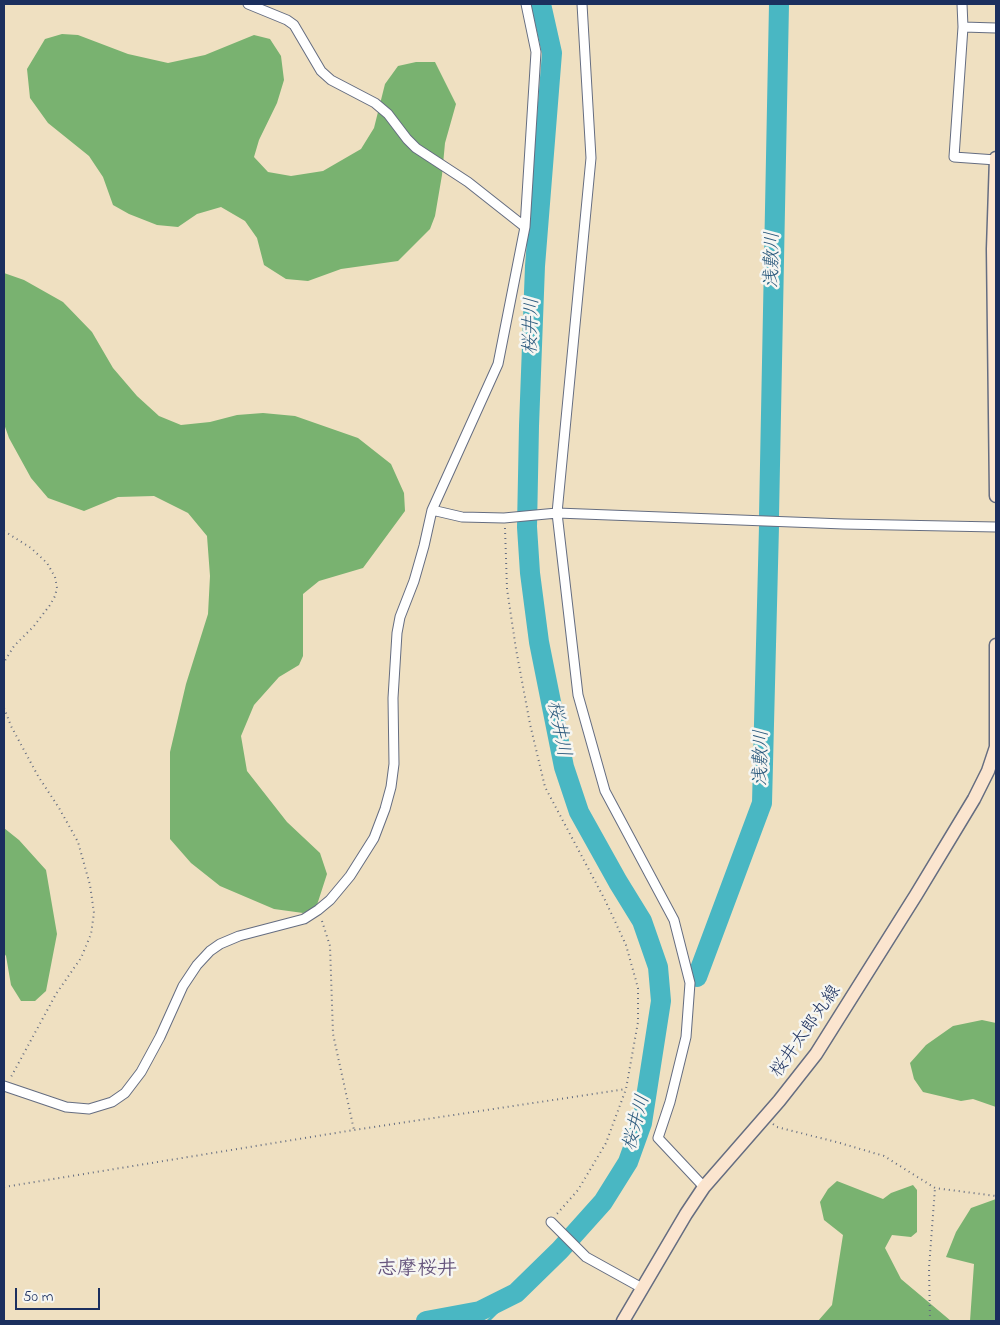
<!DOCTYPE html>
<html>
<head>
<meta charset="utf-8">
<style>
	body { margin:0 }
	#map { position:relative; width:1000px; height:1325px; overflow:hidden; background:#efe0c1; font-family:"Indie Flower",sans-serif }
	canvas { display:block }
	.frame { position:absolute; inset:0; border:5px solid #1b2f5e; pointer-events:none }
	.scale { position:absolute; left:15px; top:1288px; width:85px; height:22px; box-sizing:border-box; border:2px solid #1b2f5e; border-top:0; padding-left:6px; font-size:15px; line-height:18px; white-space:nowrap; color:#1b2f5e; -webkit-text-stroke:4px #f6f6f2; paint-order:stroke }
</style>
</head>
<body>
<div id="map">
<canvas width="1000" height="1325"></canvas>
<div class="frame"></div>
<div class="scale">50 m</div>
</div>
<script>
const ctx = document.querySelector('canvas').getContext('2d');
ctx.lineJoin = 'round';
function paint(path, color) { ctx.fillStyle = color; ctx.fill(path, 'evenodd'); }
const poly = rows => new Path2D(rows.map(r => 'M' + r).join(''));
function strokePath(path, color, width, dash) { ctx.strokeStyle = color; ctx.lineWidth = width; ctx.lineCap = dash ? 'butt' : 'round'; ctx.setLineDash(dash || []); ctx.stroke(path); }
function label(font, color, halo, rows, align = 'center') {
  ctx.font = font + ' "Indie Flower","Klee One",sans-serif'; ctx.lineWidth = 5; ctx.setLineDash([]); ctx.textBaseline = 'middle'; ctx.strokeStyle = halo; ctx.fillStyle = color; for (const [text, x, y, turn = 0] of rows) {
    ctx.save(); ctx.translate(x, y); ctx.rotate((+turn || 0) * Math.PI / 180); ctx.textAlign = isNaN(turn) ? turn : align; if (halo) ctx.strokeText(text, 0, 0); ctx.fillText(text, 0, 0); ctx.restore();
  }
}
paint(poly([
	[62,34,78,35,128,54,168,63,205,55,254,35,270,39,281,56,284,80,277,103,259,140,254,157,268,172,291,176,323,171,361,149,374,128,385,84,398,66,416,62,435,62,456,104,445,143,442,175,435,216,430,229,398,261,341,269,308,281,286,279,264,265,257,238,245,221,221,207,197,214,178,227,157,225,129,214,113,205,103,177,89,156,48,123,30,98,27,69,45,39],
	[4,273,24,280,63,302,92,332,113,368,137,396,159,416,181,425,210,422,237,415,263,413,295,416,358,438,391,464,404,493,405,511,363,568,319,581,303,594,303,656,299,665,279,677,254,705,241,736,247,771,287,822,320,853,327,874,316,908,303,913,274,909,220,886,191,863,170,839,170,752,186,684,208,614,210,576,207,536,188,513,154,496,118,497,84,511,48,498,31,478,9,438,4,424],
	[4,828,19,840,46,870,57,934,46,991,35,1001,21,1001,11,985,6,956,4,953],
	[982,1020,996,1023,996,1107,973,1099,961,1101,923,1092,914,1079,910,1063,926,1045,953,1026],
	[837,1181,883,1199,891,1193,913,1185,917,1190,917,1232,911,1237,892,1235,885,1248,901,1279,951,1321,818,1321,832,1305,843,1235,824,1220,820,1202,828,1189],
	[996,1199,996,1321,970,1321,974,1264,946,1257,956,1232,971,1208]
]), '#79b270');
strokePath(poly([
	[488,1321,516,1293]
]), '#49b7c3', 3);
strokePath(poly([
	[769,516,779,4],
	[697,977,762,803,769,526],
	[426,1321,480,1311,516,1293,560,1250,603,1202,628,1162,642,1123,661,1001,658,967,642,921,618,882,579,812,564,767,539,642,530,573,527,527,529,426,535,266,552,53,541,4]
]), '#49b7c3', 20);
const street = poly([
	[248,4,287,20,294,25,321,71,331,80,375,103,388,114,407,139,416,148,468,182,525,227],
	[582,4,591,158,557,513,578,695,605,791,674,920,690,983,686,1037,670,1102,658,1138,704,1187],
	[962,4,963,27,954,157,996,160],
	[963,27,996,28],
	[432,510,462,517,504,518,557,513,844,524,996,527],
	[4,1086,66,1107,89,1109,112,1102,125,1093,141,1072,160,1037,183,986,197,965,210,951,220,944,239,936,304,919,318,910,330,900,350,876,374,838,385,809,391,787,394,764,393,698,397,633,400,617,414,581,424,546,432,510,498,364,525,227,536,52,526,4],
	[551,1222,586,1257,642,1288]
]);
const secondary = poly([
	[996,158,993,249,996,496],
	[623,1321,686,1214,704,1187,779,1101,816,1054,916,895,974,799,988,771,996,747,996,645]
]);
strokePath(street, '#656d81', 11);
strokePath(secondary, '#656d81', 15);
strokePath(poly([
	[505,528,507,589,516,649,530,724,545,787,605,900,626,945,638,988,638,1022,626,1089,606,1143,578,1190,556,1215],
	[4,531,31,548,47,563,55,577,57,588,55,596,50,605,34,626,14,646,4,662],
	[4,708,11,726,38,776,59,808,78,842,90,885,94,913,91,934,81,958,56,994,11,1077],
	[322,921,330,946,333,1034,354,1130],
	[773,1124,777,1127,840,1143,884,1156,935,1188,996,1196],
	[4,1187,354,1130,626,1089],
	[930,1321,929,1268,935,1188]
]), '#656d81', 2, [1, 4]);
strokePath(street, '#fff', 9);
strokePath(secondary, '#fbe5cf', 12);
label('18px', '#1b2f5e', '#f6f6f2', [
	["桜井太郎丸線",807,1032,-55]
]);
label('italic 19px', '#29587c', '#f6f6f2', [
	["浅敷川",774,260,-89],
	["桜井川",533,326,-88],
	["桜井川",557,729,79],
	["浅敷川",763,758,-89],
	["桜井川",638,1123,-75]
]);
label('bold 20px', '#67567e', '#f6f6f2', [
	["志摩桜井",417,1271]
]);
</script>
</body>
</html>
